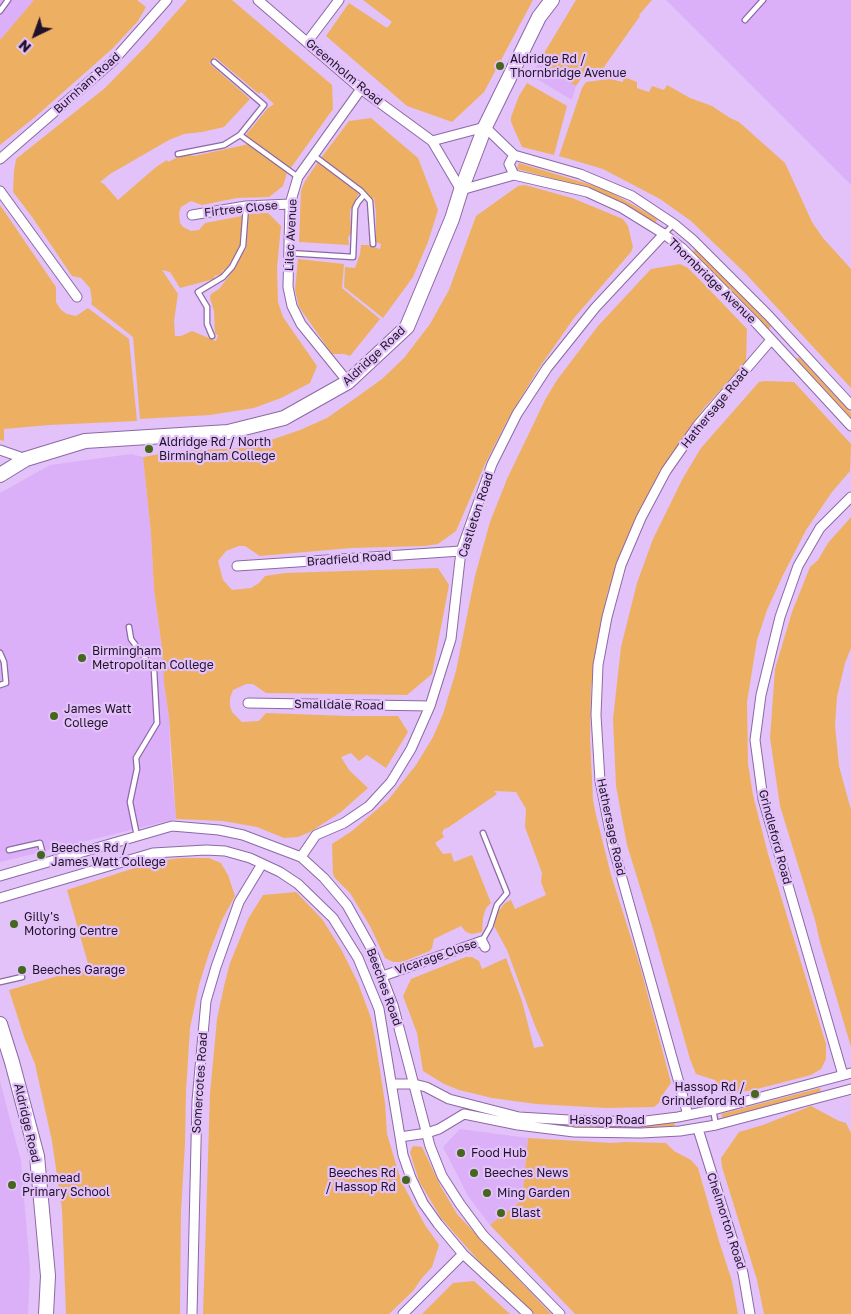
<!DOCTYPE html>
<html>
<head>
<meta charset="utf-8">
<style>
	body { margin:0 }
	#map { position:relative; width:851px; height:1314px; overflow:hidden; background:#e2c2f8; font-family:"Golos Text",sans-serif }
	canvas { display:block }
	.north { position:absolute; left:10px; top:10px; width:50px; height:50px; -webkit-text-stroke:4px #e2c2f8; paint-order:stroke; rotate:222deg; font-size:14px; font-weight:700; line-height:20px; text-align:center; color:#21122b }
	.north::after { content:''; display:block; margin:auto; width:18px; height:22px; background:#21122b; clip-path:polygon(50% 0,100% 100%,50% 72%,0 100%) }
</style>
</head>
<body>
<div id="map">
<canvas width="851" height="1314"></canvas>
<div class="north">N</div>
</div>
<script>
const ctx = document.querySelector('canvas').getContext('2d');
ctx.lineJoin = 'round';
function paint(path, color) { ctx.fillStyle = color; ctx.fill(path, 'evenodd'); }
const poly = rows => new Path2D(rows.map(r => 'M' + r).join(''));
function strokePath(path, color, width, dash) { ctx.strokeStyle = color; ctx.lineWidth = width; ctx.lineCap = dash ? 'butt' : 'round'; ctx.setLineDash(dash || []); ctx.stroke(path); }
function label(font, color, halo, rows, align = 'center') {
  ctx.font = font + ' "Golos Text",sans-serif'; ctx.lineWidth = 4.5; ctx.setLineDash([]); ctx.textBaseline = 'middle'; ctx.strokeStyle = halo; ctx.fillStyle = color; for (const [text, x, y, turn = 0] of rows) {
    ctx.save(); ctx.translate(x, y); ctx.rotate((+turn || 0) * Math.PI / 180); ctx.textAlign = isNaN(turn) ? turn : align; if (halo) ctx.strokeText(text, 0, 0); ctx.fillText(text, 0, 0); ctx.restore();
  }
}
paint(poly([
	[0,0,35,0,0,41],
	[666,0,851,0,851,185],
	[538,63,576,86,572,100,532,76],
	[131,454,143,457,151,534,154,589,162,648,164,683,169,717,170,754,176,819,0,862,0,493,50,465],
	[0,1081,21,1161,30,1269,28,1314,0,1314],
	[460,1129,528,1138,522,1200,490,1225,468,1196,443,1147]
]), '#dbb0f9');
paint(poly([
	[34,0,137,0,146,7,138,21,112,49,35,117,0,145,0,40],
	[187,0,232,0,332,85,333,109,290,169,245,136,268,108,274,104,261,92,259,94,215,57,209,63,250,99,224,127,202,132,184,134,169,140,110,174,100,182,104,184,118,200,156,167,167,160,168,162,176,158,190,155,194,156,249,144,287,173,283,186,269,197,237,198,202,205,191,201,181,207,179,213,180,223,183,227,191,231,199,230,205,223,242,216,242,243,227,271,223,270,221,276,215,275,214,279,180,288,170,272,162,270,178,294,174,321,175,336,181,336,192,331,216,341,218,335,215,334,214,311,210,298,211,294,219,289,229,276,239,257,246,249,249,214,268,213,281,226,277,268,278,302,283,317,317,366,310,383,281,398,254,408,210,415,140,419,133,337,91,304,92,301,90,288,81,278,72,276,30,214,13,192,14,171,16,159,105,88,148,44],
	[363,0,533,0,484,92,452,122,407,106,326,36,349,3,387,28,392,22],
	[576,0,652,0,639,15,640,16,604,67,597,73,582,77,576,86,538,63],
	[624,77,637,82,637,88,649,92,652,86,664,90,667,85,690,98,712,106,730,118,739,122,785,163,812,222,823,238,851,269,851,388,746,274,691,221,660,199,603,169,559,156,582,88,586,82,610,79,623,82],
	[527,83,567,106,554,155,522,147,511,122,511,117,519,96],
	[371,118,418,158,438,210,428,242,413,277,383,318,344,287,345,267,355,268,360,254,361,245,368,245,380,249,381,244,376,242,376,213,374,198,371,199,368,197,365,192,321,158,349,121],
	[318,162,359,193,350,211,351,233,348,238,349,245,299,242,301,191,305,181],
	[519,163,605,189,658,219,655,223,597,191,517,169],
	[525,185,572,198,623,219,628,226,633,247,631,252,574,318,537,371,507,421,485,464,456,531,438,544,424,546,351,548,260,556,245,546,239,546,226,551,218,561,223,580,232,590,251,588,259,583,265,576,285,573,438,568,449,585,432,674,407,695,266,693,253,684,246,684,233,690,230,698,230,706,232,712,242,722,259,721,266,713,349,716,398,716,408,732,386,768,367,755,359,761,351,753,341,757,349,770,368,788,341,812,310,832,298,837,284,838,257,827,223,821,176,819,169,717,164,683,162,648,154,589,151,534,143,457,177,451,243,448,262,443,300,430,327,418,357,397,382,379,404,358,430,324,449,290,476,216,518,186],
	[0,205,56,287,56,302,61,310,67,314,76,316,88,308,129,339,137,421,49,425,4,429,4,441,0,440],
	[696,248,771,326,768,330,693,252],
	[298,259,344,264,342,288,380,319,350,356,344,354,332,354,299,307,295,290],
	[680,264,688,268,703,283,747,329,746,362,704,408,661,469,625,544,608,591,597,644,597,655,591,687,590,739,593,800,596,815,611,875,640,966,671,1083,661,1097,659,1103,654,1107,606,1108,536,1104,492,1098,459,1090,444,1084,423,1071,417,1033,403,996,411,979,466,957,472,957,479,961,482,969,506,958,522,1001,534,1048,544,1046,535,1026,507,950,494,926,497,913,505,903,511,900,515,909,546,895,541,882,542,873,525,827,526,809,516,792,494,791,497,794,449,827,444,829,442,833,444,837,435,843,443,854,451,853,454,862,472,855,491,903,486,908,483,918,482,932,472,934,466,932,461,926,434,939,432,948,430,951,402,962,393,962,385,958,370,926,350,893,335,878,333,874,332,844,352,831,388,800,416,765,433,737,443,714,456,671,475,576,490,522,507,479,545,400,557,380,598,326,651,269],
	[799,357,851,413,851,419,796,360],
	[765,381,794,382,851,444,850,471,832,492,806,530,782,577,767,610,757,640,747,702,748,764,753,795,768,854,826,1044,826,1059,821,1069,811,1075,753,1090,727,1094,715,1080,696,1074,690,1059,653,929,627,845,616,786,613,719,621,647,637,583,653,539,683,478,701,448,759,382],
	[851,517,851,648,845,663,837,697,835,725,839,766,851,810,851,1047,820,942,815,920,780,806,770,738,775,669,792,612,810,567,818,560,828,543],
	[181,858,209,858,221,863,228,875,235,896,222,920,209,953,199,985,190,1028,186,1091,185,1143,181,1212,180,1314,66,1314,62,1210,52,1141,35,1064,24,1037,9,990,89,967,67,890,128,870,165,860],
	[296,892,322,919,341,949,358,983,371,1018,375,1038,385,1103,387,1134,396,1164,402,1183,425,1225,439,1245,432,1267,422,1278,413,1291,389,1314,203,1314,210,1094,217,1019,224,986,230,963,248,919,263,895],
	[820,1088,821,1093,723,1119,721,1114],
	[811,1106,839,1121,846,1123,851,1133,851,1314,764,1314,757,1280,722,1167,721,1158,739,1132,763,1125],
	[551,1122,674,1122,675,1126,610,1129,563,1127,551,1125],
	[528,1138,612,1143,625,1142,666,1143,674,1151,691,1160,698,1168,719,1241,732,1281,738,1314,575,1314,490,1225,522,1200],
	[413,1146,422,1147,441,1187,457,1214,551,1314,534,1314,485,1268,441,1218,419,1181,410,1152],
	[474,1281,510,1314,422,1314,453,1283]
]), '#edb062');
const lane = poly([
	[0,11,8,0],
	[745,20,763,0],
	[240,135,298,177],
	[178,154,224,145,240,135,264,105,214,62],
	[313,155,361,191,370,201,373,244],
	[664,234,674,224],
	[289,253,353,257,355,208,358,202,364,195],
	[212,336,207,324,207,307,198,292,223,277,232,267,243,246,246,206],
	[129,627,131,639,154,670,157,723,136,758,137,769,130,802,137,836],
	[0,653,4,662,6,683,0,685],
	[9,850,40,843,45,863],
	[482,941,490,927,497,905,507,893,483,833],
	[0,982,22,977],
	[713,1110,716,1125]
]);
const street = poly([
	[258,0,361,89,432,141,461,190,514,175,587,192,622,208,664,234,682,248,757,324,851,426],
	[308,41,339,0],
	[432,141,485,127,514,155,580,174,632,196,674,224,693,240,768,315,851,405],
	[0,159,113,61,167,0],
	[514,175,509,164,514,155],
	[0,191,77,297],
	[192,215,246,206,290,204],
	[348,382,301,324,292,306,288,287,290,204,298,177,361,89],
	[0,450,26,459],
	[237,566,461,551],
	[248,703,430,706],
	[301,857,316,835,344,823,369,806,391,782,411,749,430,706,451,639,461,551,492,464,517,414,547,368,595,308,664,234],
	[0,876,172,826,219,830,243,835,301,857,324,878,347,905,371,948,393,1005,430,1146,442,1176,460,1204,483,1235,560,1314],
	[0,898,153,853,206,850,225,851,250,858,280,872,298,884,333,918,358,958,379,1009,403,1155,411,1178,423,1203,438,1224,463,1254,528,1314],
	[383,976,482,941,485,947],
	[843,1075,763,799,755,740,761,695,780,617,798,566,820,528,851,497],
	[392,1084,414,1084,426,1087,449,1099,519,1117,569,1120,638,1122,678,1117,713,1110,851,1073],
	[688,1115,613,846,600,781,596,715,598,665,607,617,621,565,641,518,666,471,698,425,771,340],
	[698,1129,743,1273,750,1314],
	[400,1137,427,1133,439,1129,464,1114,518,1125,574,1132,641,1133,680,1131,716,1125,851,1089],
	[192,1314,197,1101,206,1001,216,967,239,902,262,864],
	[403,1314,463,1254]
]);
const secondary = poly([
	[0,475,26,459,85,441,228,432,284,418,348,382,407,327,452,219,461,190,485,127,539,17,552,0],
	[0,1024,12,1062,37,1156,48,1276,46,1314]
]);
strokePath(lane, '#8d68a6', 7);
strokePath(street, '#8d68a6', 11);
strokePath(secondary, '#8d68a6', 16);
strokePath(lane, '#fff', 4.5);
strokePath(street, '#fff', 9);
strokePath(secondary, '#fff', 14);
for (const [x, y, r, color] of [
	[500,66,5,"#44661d"],
	[149,449,5,"#44661d"],
	[82,658,5,"#44661d"],
	[54,716,5,"#44661d"],
	[41,855,5,"#44661d"],
	[14,924,5,"#44661d"],
	[22,970,5,"#44661d"],
	[755,1094,5,"#44661d"],
	[461,1153,5,"#44661d"],
	[474,1173,5,"#44661d"],
	[406,1180,5,"#44661d"],
	[12,1185,5,"#44661d"],
	[487,1193,5,"#44661d"],
	[501,1213,5,"#44661d"]
]) { const dot = new Path2D(); dot.arc(x, y, r, 0, 2 * Math.PI); ctx.fillStyle = color; ctx.fill(dot); strokePath(dot, '#e2c2f8', 2); }
label('12px', '#21122b', '#e2c2f8', [
	["Aldridge Rd /",510,59],
	["Thornbridge Avenue",510,73],
	["Aldridge Rd / North",159,442],
	["Birmingham College",159,456],
	["Birmingham",92,651],
	["Metropolitan College",92,665],
	["James Watt",64,709],
	["College",64,723],
	["Beeches Rd /",51,848],
	["James Watt College",51,862],
	["Gilly's",24,917],
	["Motoring Centre",24,931],
	["Beeches Garage",32,970],
	["Hassop Rd /",745,1087,"right"],
	["Grindleford Rd",745,1101,"right"],
	["Food Hub",471,1153],
	["Beeches Rd",396,1173,"right"],
	["/ Hassop Rd",396,1187,"right"],
	["Beeches News",484,1173],
	["Glenmead",22,1178],
	["Primary School",22,1192],
	["Ming Garden",497,1193],
	["Blast",511,1213]
], 'left');
label('12px', '#21122b', '#e2c2f8', [
	["Greenholm Road",344,72,40],
	["Burnham Road",87,83,-42],
	["Firtree Close",241,209,-6],
	["Lilac Avenue",291,235,-87],
	["Thornbridge Avenue",712,281,44],
	["Aldridge Road",374,356,-43],
	["Hathersage Road",715,408,-51],
	["Castleton Road",476,515,-72],
	["Bradfield Road",349,559,-4],
	["Smalldale Road",339,705,1],
	["Hathersage Road",611,827,78],
	["Grindleford Road",775,837,75],
	["Vicarage Close",436,957,-19],
	["Beeches Road",384,987,70],
	["Somercotes Road",200,1083,-86],
	["Hassop Road",607,1120],
	["Aldridge Road",27,1123,77],
	["Chelmorton Road",726,1221,72]
]);
</script>
</body>
</html>
